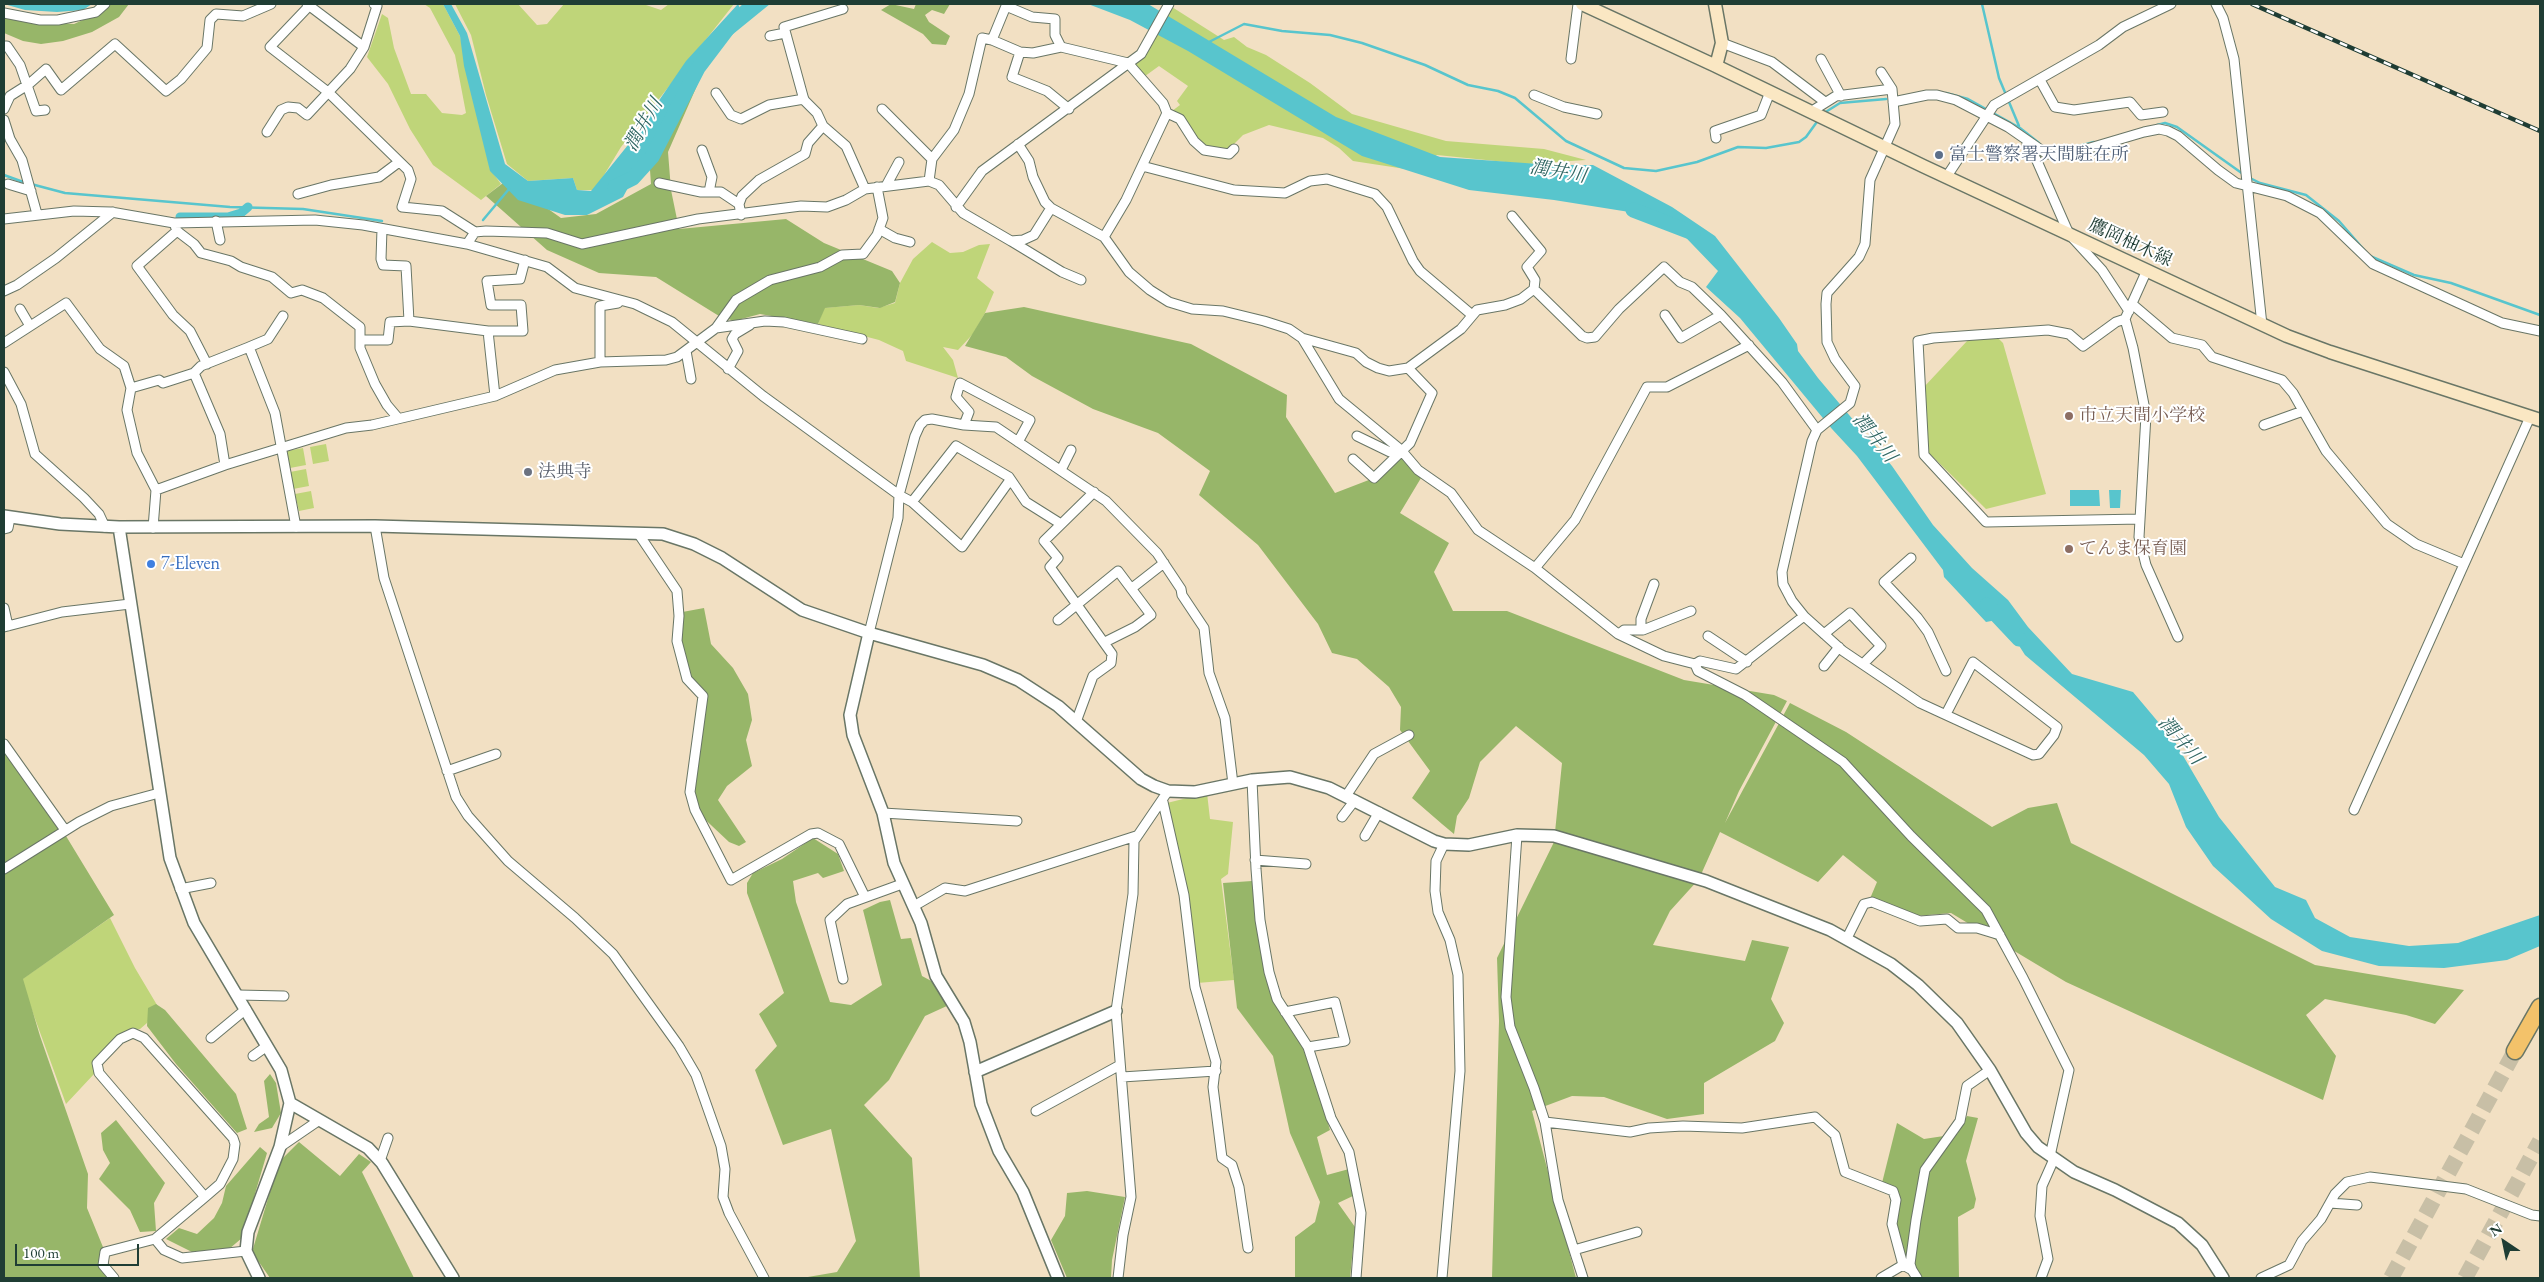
<!DOCTYPE html>
<html>
<head>
<meta charset="utf-8">
<style>
	body { margin:0 }
	#map { position:relative; width:2544px; height:1282px; overflow:hidden; background:#f2e0c3; font-family:"EB Garamond",serif }
	canvas { display:block }
	.frame { position:absolute; inset:0; border:5px solid #1f3d34; pointer-events:none }
	.north { position:absolute; left:2479px; top:1217px; width:50px; height:50px; -webkit-text-stroke:4px #fff; paint-order:stroke; rotate:326deg; font-size:14px; font-weight:700; line-height:20px; text-align:center; color:#1f3d34 }
	.north::after { content:''; display:block; margin:auto; width:18px; height:22px; background:#1f3d34; clip-path:polygon(50% 0,100% 100%,50% 72%,0 100%) }
	.scale { position:absolute; left:15px; top:1244px; width:124px; height:22px; box-sizing:border-box; border:2px solid #1f3d34; border-top:0; padding-left:6px; font-size:15px; line-height:18px; white-space:nowrap; color:#1f3d34; -webkit-text-stroke:4px #fff; paint-order:stroke }
</style>
</head>
<body>
<div id="map">
<canvas width="2544" height="1282"></canvas>
<div class="frame"></div>
<div class="north">N</div>
<div class="scale">100 m</div>
</div>
<script>
const ctx = document.querySelector('canvas').getContext('2d');
ctx.lineJoin = 'round';
function paint(path, color) { ctx.fillStyle = color; ctx.fill(path, 'evenodd'); }
const poly = rows => new Path2D(rows.map(r => 'M' + r).join(''));
function strokePath(path, color, width, dash) { ctx.strokeStyle = color; ctx.lineWidth = width; ctx.lineCap = dash ? 'butt' : 'round'; ctx.setLineDash(dash || []); ctx.stroke(path); }
function label(font, color, halo, rows, align = 'center') {
  ctx.font = font + ' "EB Garamond","Noto Serif JP",serif'; ctx.lineWidth = 4; ctx.setLineDash([]); ctx.textBaseline = 'middle'; ctx.strokeStyle = halo; ctx.fillStyle = color; for (const [text, x, y, turn = 0] of rows) {
    ctx.save(); ctx.translate(x, y); ctx.rotate((+turn || 0) * Math.PI / 180); ctx.textAlign = isNaN(turn) ? turn : align; if (halo) ctx.strokeText(text, 0, 0); ctx.fillText(text, 0, 0); ctx.restore();
  }
}
paint(poly([
	[424,4,443,4,460,36,490,169,501,184,481,200,433,165,410,129,388,84,367,57,382,14,388,18,394,48,411,94,426,94,442,113,462,115,466,113,455,55,430,8],
	[455,4,518,4,537,25,547,24,564,4,643,4,661,10,669,4,734,4,621,147,595,190,577,190,573,178,528,181,507,164,486,95,471,35],
	[1172,7,1224,40,1234,37,1247,47,1266,55,1310,83,1352,114,1446,141,1544,149,1586,160,1525,164,1437,155,1412,170,1353,161,1339,148,1323,138,1269,125,1243,135,1230,148,1210,150,1168,114,1180,105,1177,101,1188,86,1159,66,1141,79,1128,63,1144,53],
	[932,242,950,253,963,252,979,245,990,244,977,278,994,292,985,313,973,334,958,350,943,347,953,360,958,378,906,361,903,351,879,340,818,324,824,308,859,305,878,308,895,303,900,283,913,259],
	[1998,338,2003,343,2046,494,1986,509,1927,451,1923,388,1968,340],
	[326,444,329,461,313,464,310,447],
	[303,448,306,465,290,468,287,451],
	[306,469,309,486,293,489,290,472],
	[311,491,314,508,299,511,295,494],
	[1207,793,1210,819,1233,822,1228,874,1221,879,1234,980,1197,983,1167,803],
	[110,918,135,968,157,1005,147,1023,140,1029,125,1031,95,1068,94,1074,66,1104,21,980]
]), '#bfd579');
paint(poly([
	[111,4,129,4,119,17,92,32,63,41,41,44,23,41,4,33,4,15,38,22,74,24,105,10],
	[891,4,914,9,916,4,950,4,944,14,932,10,925,15,929,22,950,36,946,45,932,44,923,34,881,10],
	[706,65,668,152,671,190,679,229,786,219,824,243,892,271,900,283,895,302,880,308,859,305,825,308,818,324,760,314,734,321,719,316,656,277,599,273,547,250,486,196,507,180,561,218,596,214,651,184,648,142,686,68],
	[1024,307,1191,344,1287,395,1286,417,1335,493,1374,478,1403,453,1421,478,1400,513,1449,543,1434,572,1453,611,1507,611,1684,680,1774,695,1787,701,1739,791,1725,823,1790,703,1846,732,1992,827,2028,808,2057,803,2071,843,2315,965,2464,990,2435,1024,2406,1015,2325,999,2306,1015,2336,1056,2323,1100,2066,982,1951,913,1916,916,1869,901,1877,882,1843,855,1818,882,1720,832,1699,879,1670,911,1653,945,1745,961,1752,940,1789,947,1771,999,1784,1023,1775,1041,1704,1083,1704,1114,1667,1119,1604,1097,1572,1096,1532,1111,1576,1278,1492,1278,1499,1021,1497,958,1554,842,1562,763,1516,726,1480,762,1469,798,1457,816,1454,834,1442,824,1412,798,1430,771,1400,730,1401,707,1389,687,1357,659,1332,653,1318,624,1258,545,1199,495,1210,471,1158,433,1093,409,1032,376,1006,357,965,346,985,313],
	[704,608,711,644,733,668,748,694,752,720,746,740,752,766,727,786,718,800,746,842,739,846,729,842,695,810,692,787,702,696,687,679,677,613],
	[4,745,52,813,114,915,23,979,40,1036,88,1174,87,1208,105,1252,109,1278,4,1278],
	[813,838,838,854,844,871,823,878,818,873,793,881,796,902,830,1002,851,1005,882,985,863,910,880,902,890,900,901,939,911,938,922,976,935,983,949,1005,925,1016,889,1080,864,1105,912,1158,920,1278,802,1278,837,1272,856,1241,831,1129,783,1145,755,1070,777,1046,759,1014,784,993,747,893,747,883,753,873,782,859],
	[1252,881,1277,999,1309,1060,1330,1130,1317,1137,1327,1175,1349,1169,1355,1195,1338,1203,1355,1227,1350,1278,1295,1278,1295,1237,1315,1222,1320,1202,1290,1133,1273,1056,1237,1008,1223,883],
	[156,1004,165,1010,236,1094,247,1129,237,1133,176,1064,147,1026,148,1008],
	[270,1074,276,1083,281,1113,272,1128,254,1132,259,1124,269,1117,264,1081],
	[1967,1116,1978,1118,1966,1161,1976,1199,1974,1208,1958,1217,1959,1278,1912,1278,1898,1245,1893,1191,1881,1187,1897,1123,1924,1139,1957,1134],
	[116,1120,165,1183,154,1203,156,1231,140,1232,130,1210,99,1179,110,1163,103,1150,101,1133],
	[299,1142,340,1176,359,1154,371,1162,362,1172,414,1278,270,1278,252,1252,279,1162],
	[260,1147,267,1153,242,1238,229,1249,192,1252,166,1239,179,1228,197,1234,214,1218,222,1203,226,1186],
	[1087,1191,1125,1197,1112,1260,1111,1278,1067,1278,1051,1240,1065,1216,1067,1193]
]), '#97b669');
paint(poly([
	[4,4,92,4,83,10,57,12,25,10],
	[443,4,451,4,467,33,505,164,528,181,573,178,577,190,591,191,632,140,686,61,738,4,742,12,724,36,759,4,770,4,695,65,623,197,587,215,565,215,518,200,490,171,464,66,460,36],
	[1088,4,1148,4,1336,117,1440,157,1553,165,1593,165,1672,207,1715,236,1779,318,1797,344,1798,351,1818,378,1892,466,1933,525,1972,568,2008,600,2028,627,2072,674,2133,692,2175,742,2219,817,2275,887,2306,900,2315,918,2350,937,2409,946,2458,943,2540,915,2540,946,2507,960,2444,968,2379,966,2322,951,2271,919,2213,866,2186,827,2169,784,2144,755,2025,655,2002,619,1986,622,1944,577,1943,570,1857,456,1832,429,1740,318,1706,287,1718,271,1667,218,1554,200,1469,190,1362,156,1188,51,1130,20],
	[2070,490,2099,490,2100,506,2070,506],
	[2109,490,2121,490,2120,508,2110,508]
]), '#58c5cd');
strokePath(poly([
	[1982,4,1999,78,2019,126],
	[1209,42,1244,24,1282,31,1330,35,1362,43,1425,65,1468,85,1498,91,1515,98,1566,141,1624,168,1656,171,1697,162,1738,147,1766,148,1799,142,1806,137,1819,119],
	[1946,93,1968,99,2020,128,2039,143],
	[1824,113,1840,103,1886,99],
	[2157,125,2165,123,2177,127,2243,174],
	[2043,147,2064,150,2094,142],
	[4,175,26,183],
	[2250,178,2260,183,2306,195,2339,221,2366,252],
	[31,184,65,193,230,207,303,209,382,221],
	[483,220,509,189],
	[2370,256,2414,275,2451,283,2540,315]
]), '#58c5cd', 2.5);
strokePath(poly([
	[180,217,228,217,241,213,248,207]
]), '#58c5cd', 9);
strokePath(poly([
	[615,187,633,178,652,157,698,68,729,27,754,4],
	[1633,210,1693,233],
	[1987,605,2019,639]
]), '#58c5cd', 15);
strokePath(poly([
	[2391,1278,2515,1051],
	[2465,1278,2540,1141]
]), '#c8bfa6', 16, [16, 8]);
const minor = poly([
	[307,4,364,47],
	[2216,4,2223,18,2234,59,2262,325],
	[310,5,270,47,328,92,408,170,411,179,402,207,442,211,475,232],
	[843,9,784,27,804,100,817,113,823,126,846,146,865,189],
	[4,13,40,20,58,20,96,12,105,4],
	[770,36,785,33],
	[992,40,1006,6,1032,17,1055,19,1055,35,1061,47],
	[1722,43,1772,62,1825,102],
	[4,46,7,46,20,65,36,111,45,110],
	[1020,52,1012,77,1047,91,1069,109],
	[1571,59,1578,4],
	[1821,59,1841,96],
	[1881,72,1892,89,1895,124,1870,180,1865,244,1859,257,1827,293,1826,304,1827,342,1835,359,1855,386,1850,403,1817,430,1812,441,1782,572,1783,584,1792,601,1804,616,1843,651,1920,703,2033,755,2039,754,2054,735,2057,727,1973,662,1946,714],
	[2040,80,2055,107,2074,110,2130,102,2141,115,2163,112],
	[716,93,731,115,741,119,769,105,804,99],
	[1534,95,1564,107,1597,114],
	[1893,102,1927,95,1937,95,1956,100,2008,127,2047,154,2073,153,2144,132,2159,129,2168,131,2178,136,2218,170,2236,183,2287,196,2320,213,2373,264,2502,323,2540,331],
	[4,109,10,96,29,84,46,69,61,90,115,44,166,91,181,79,207,48,210,20,216,14,243,16,271,4],
	[882,109,932,159],
	[1812,111,1836,96,1892,89],
	[1167,113,1180,119,1194,141,1204,150,1229,154,1234,149],
	[4,120,10,139,22,160,37,214],
	[267,132,281,110,288,107,298,108,307,115,350,69,364,47,377,6,374,4],
	[1716,138,1715,131,1761,115,1770,92],
	[1018,144,1029,161,1033,177,1045,202,1051,208,1104,237,1129,272,1150,290,1169,302,1192,309,1223,311,1264,321,1289,329,1302,338,1339,399,1401,450,1418,470,1451,493,1478,530,1535,568,1618,634,1664,656,1695,664,1698,671,1745,695,1843,762,1911,836,1986,910,2023,978,2069,1070,2050,1156],
	[2027,144,2037,161,2069,234,2102,270,2129,311],
	[702,150,712,177,709,192],
	[1142,166,1234,190,1285,193,1310,181,1327,179,1375,194,1387,207,1413,261,1420,271,1472,315],
	[1947,176,1994,105,2099,45,2123,27,2171,4],
	[929,181,932,159,954,130,969,94,982,38,992,40,1020,52,1033,53,1061,47,1128,63,1163,103,1167,113,1126,200,1104,237],
	[659,183,701,192,721,192,739,204],
	[8,184,31,191],
	[886,186,899,162],
	[298,194,331,185,379,177,399,162],
	[956,207,982,171,1141,54,1169,4],
	[741,215,739,204,742,196,759,180,805,154,808,143,823,126],
	[1512,216,1541,251,1527,267,1535,280,1534,289],
	[4,219,74,211,111,212,174,223,315,220,363,225,467,244,547,267,575,288,635,304,672,322,763,396,899,495,912,502,962,547,1010,480],
	[216,221,220,240],
	[174,223,177,231,194,244,201,253,231,261,241,267,272,277,291,293,302,290,323,298,360,327,360,348,375,384,387,405,398,418],
	[879,229,895,238,910,242],
	[177,231,137,266,173,315,190,331,207,364],
	[1011,241,1062,272,1081,280],
	[467,244,475,232,486,231,547,233,582,244,698,219,801,206,827,207,846,200,865,189,929,181,939,185,963,213,1011,241,1023,240,1034,235,1051,208],
	[2147,270,2125,319,2133,348,2146,415,2139,537,2146,565,2178,637],
	[4,291,17,285,56,258,113,212],
	[2132,304,2172,338,2202,345,2212,357,2282,380,2293,393,2326,451,2387,524,2416,544,2464,564],
	[20,309,30,326],
	[1665,315,1681,338,1721,315],
	[2125,319,2116,322,2083,346,2069,334,2048,330,1933,338,1918,341,1924,455,1986,522,2140,519],
	[409,321,488,331,495,396],
	[716,328,736,300,770,280,820,267,842,255,863,254,877,235,883,218,877,187],
	[488,331,523,331,521,305,491,305,487,281,520,279,525,260],
	[1302,338,1356,353,1366,362,1378,368,1389,371,1408,368,1461,329,1477,310,1505,305,1521,299,1534,289,1582,336,1587,338,1595,337,1619,309,1664,267,1680,282,1692,287,1721,315,1782,382,1817,430],
	[361,340,388,340,390,322,409,321,406,266,383,265,381,259,382,229],
	[4,343,66,303,100,349,124,366,131,388],
	[249,347,268,339,283,316],
	[686,351,691,379],
	[600,362,600,306,618,303,620,300],
	[728,369,738,351,732,339,735,334,750,325],
	[4,372,21,404,35,454,84,498,99,514,105,527],
	[964,425,969,412,956,397,960,383,1030,420,1018,442],
	[2264,425,2303,411],
	[1357,436,1390,452,1398,448],
	[1353,459,1374,478,1410,443,1432,393,1408,368],
	[225,465,220,434,194,373,201,366,249,347,275,413,296,527],
	[1061,470,1071,450],
	[156,490,225,465,346,428,372,425,495,396,555,370,600,362,666,360,677,357,716,328,765,321,784,322,862,339],
	[912,502,956,446,1009,477,1026,502,1061,524],
	[375,526,384,578,456,797,468,816,508,861,575,918,613,954,679,1046,696,1075,721,1146,725,1169,723,1197,729,1213,764,1278],
	[153,528,156,490,137,453,127,410,131,388,159,380,163,383,194,373],
	[4,529,8,528,10,518],
	[638,533,677,591,679,616,677,641,687,679,703,696,690,792,695,810,731,880,811,834,818,833,839,844,865,897],
	[1911,558,1884,582,1917,617,1928,632,1946,671],
	[1535,568,1575,520,1647,387,1667,387,1749,345],
	[1132,588,1164,563],
	[4,608,8,626],
	[1058,620,1118,571,1151,615,1135,627,1105,642],
	[4,627,62,612,130,604],
	[1641,630,1641,619,1654,584],
	[869,633,898,518,899,495,915,436,920,425,925,420,932,419,964,425,996,427,1106,501,1157,553,1181,589,1182,595,1204,628,1209,673,1225,718,1233,784],
	[1619,634,1624,630,1643,630,1691,611],
	[1824,634,1850,613,1881,646,1863,664],
	[1708,636,1747,662],
	[1695,664,1700,661,1736,669,1804,616],
	[1824,666,1839,647],
	[1076,722,1093,676,1111,663,1112,654,1050,567,1058,558,1044,541,1094,492],
	[4,744,65,830],
	[447,771,496,754],
	[1252,780,1256,869,1260,920,1269,972,1277,999,1308,1047,1331,1118,1349,1152,1361,1213,1356,1278],
	[1346,796,1374,754,1409,735],
	[1163,802,1184,895,1195,987,1216,1062,1213,1087,1222,1158,1232,1165,1239,1187,1248,1248],
	[2354,810,2530,417],
	[883,813,1017,821],
	[1342,817,1355,800],
	[1517,835,1506,997,1510,1027,1534,1088,1545,1122,1558,1200,1583,1278],
	[1365,836,1379,812],
	[1255,860,1306,864],
	[4,869,79,822,111,806,159,793],
	[180,889,211,883],
	[914,906,945,888,965,891,1136,836],
	[1847,938,1864,904,1872,902,1920,921,1947,919,1958,928,1977,928,2000,935],
	[843,979,830,920,847,904,902,884],
	[238,995,284,996],
	[1285,1012,1335,1002,1345,1041,1308,1047],
	[211,1038,246,1009],
	[253,1056,267,1046],
	[1122,1077,1216,1071],
	[1036,1111,1120,1065],
	[1545,1122,1630,1132,1649,1128,1683,1126,1742,1128,1815,1117,1835,1135,1845,1172,1893,1191,1896,1200,1892,1224,1903,1265],
	[280,1147,318,1121],
	[380,1161,388,1138],
	[2330,1203,2357,1205],
	[155,1239,164,1250,182,1258,246,1251],
	[1574,1250,1637,1232],
	[1912,1270,1910,1264,1916,1220,1925,1170,1960,1121,1967,1086,1990,1070],
	[114,1278,103,1265,105,1252,155,1239,205,1197,220,1184,233,1159,235,1144,233,1138,144,1038,133,1033,120,1039,97,1063,99,1073,205,1197],
	[1118,1278,1123,1235,1131,1197,1116,1011,1133,894,1134,841,1168,791],
	[1442,1278,1460,1071,1458,975,1450,940,1438,912,1435,891,1436,861,1444,844],
	[1881,1278,1903,1265,1912,1270,1917,1278],
	[2041,1278,2048,1259,2040,1216,2042,1186,2054,1159],
	[2261,1278,2289,1265,2302,1241,2321,1219,2335,1194,2347,1182,2370,1177,2466,1189,2532,1215,2540,1216]
]);
const tertiary = poly([
	[4,516,60,524,119,527,375,526,663,534,694,544,722,558,802,610,869,633,983,665,1018,680,1058,706,1141,779,1154,786,1168,791,1195,792,1252,780,1290,777,1329,788,1434,841,1444,844,1469,845,1517,835,1554,836,1706,881,1830,930,1891,964,1918,985,1957,1023,1990,1070,2026,1133,2038,1147,2074,1172,2115,1190,2178,1223,2202,1245,2223,1278],
	[119,527,170,858,194,923,281,1070,290,1103,280,1147,248,1232,246,1251,259,1278],
	[869,633,850,715,853,735,883,813,894,863,921,923,936,976,964,1022,970,1042,981,1104,999,1151,1023,1192,1058,1278],
	[975,1072,1116,1011],
	[290,1103,368,1148,382,1163,453,1278]
]);
const secondary = poly([
	[1582,4,1716,66,1722,43,1715,4],
	[1716,66,1923,166,2287,336,2330,352,2540,420]
]);
const motorway = poly([
	[2515,1051,2540,1007]
]);
strokePath(minor, '#697666', 11);
strokePath(tertiary, '#697666', 14);
strokePath(secondary, '#697666', 15);
strokePath(motorway, '#697666', 19);
strokePath(minor, '#fff', 9);
strokePath(tertiary, '#fff', 11);
strokePath(secondary, '#fae7c3', 12);
strokePath(motorway, '#f3c26a', 16);
const rail = poly([
	[2252,4,2540,131]
]);
strokePath(rail, '#1f3d34', 4.5);
strokePath(rail, '#fff', 2.5, [8]);
for (const [x, y, r, color] of [
	[1939,155,5,"#5c6f8a"],
	[2069,416,5,"#8d6e63"],
	[528,472,5,"#6b7280"],
	[2069,549,5,"#8d6e63"],
	[151,564,5,"#3f7fe0"]
]) { const dot = new Path2D(); dot.arc(x, y, r, 0, 2 * Math.PI); ctx.fillStyle = color; ctx.fill(dot); strokePath(dot, '#fff', 2); }
label('18px', '#4e5e75', '#fff', [
	["富士警察署天間駐在所",1949,155]
], 'left');
label('18px', '#1f3d34', '#fff', [
	["鷹岡柚木線",2130,243,25]
]);
label('18px', '#785e54', '#fff', [
	["市立天間小学校",2079,416],
	["てんま保育園",2079,549]
], 'left');
label('18px', '#5b616d', '#fff', [
	["法典寺",538,472]
], 'left');
label('18px', '#366cbe', '#fff', [
	["7-Eleven",161,564]
], 'left');
label('italic 19px', '#306662', '#fff', [
	["潤井川",644,125,-60],
	["潤井川",1558,172,10],
	["潤井川",1874,438,51],
	["潤井川",2180,741,49]
]);
</script>
</body>
</html>
